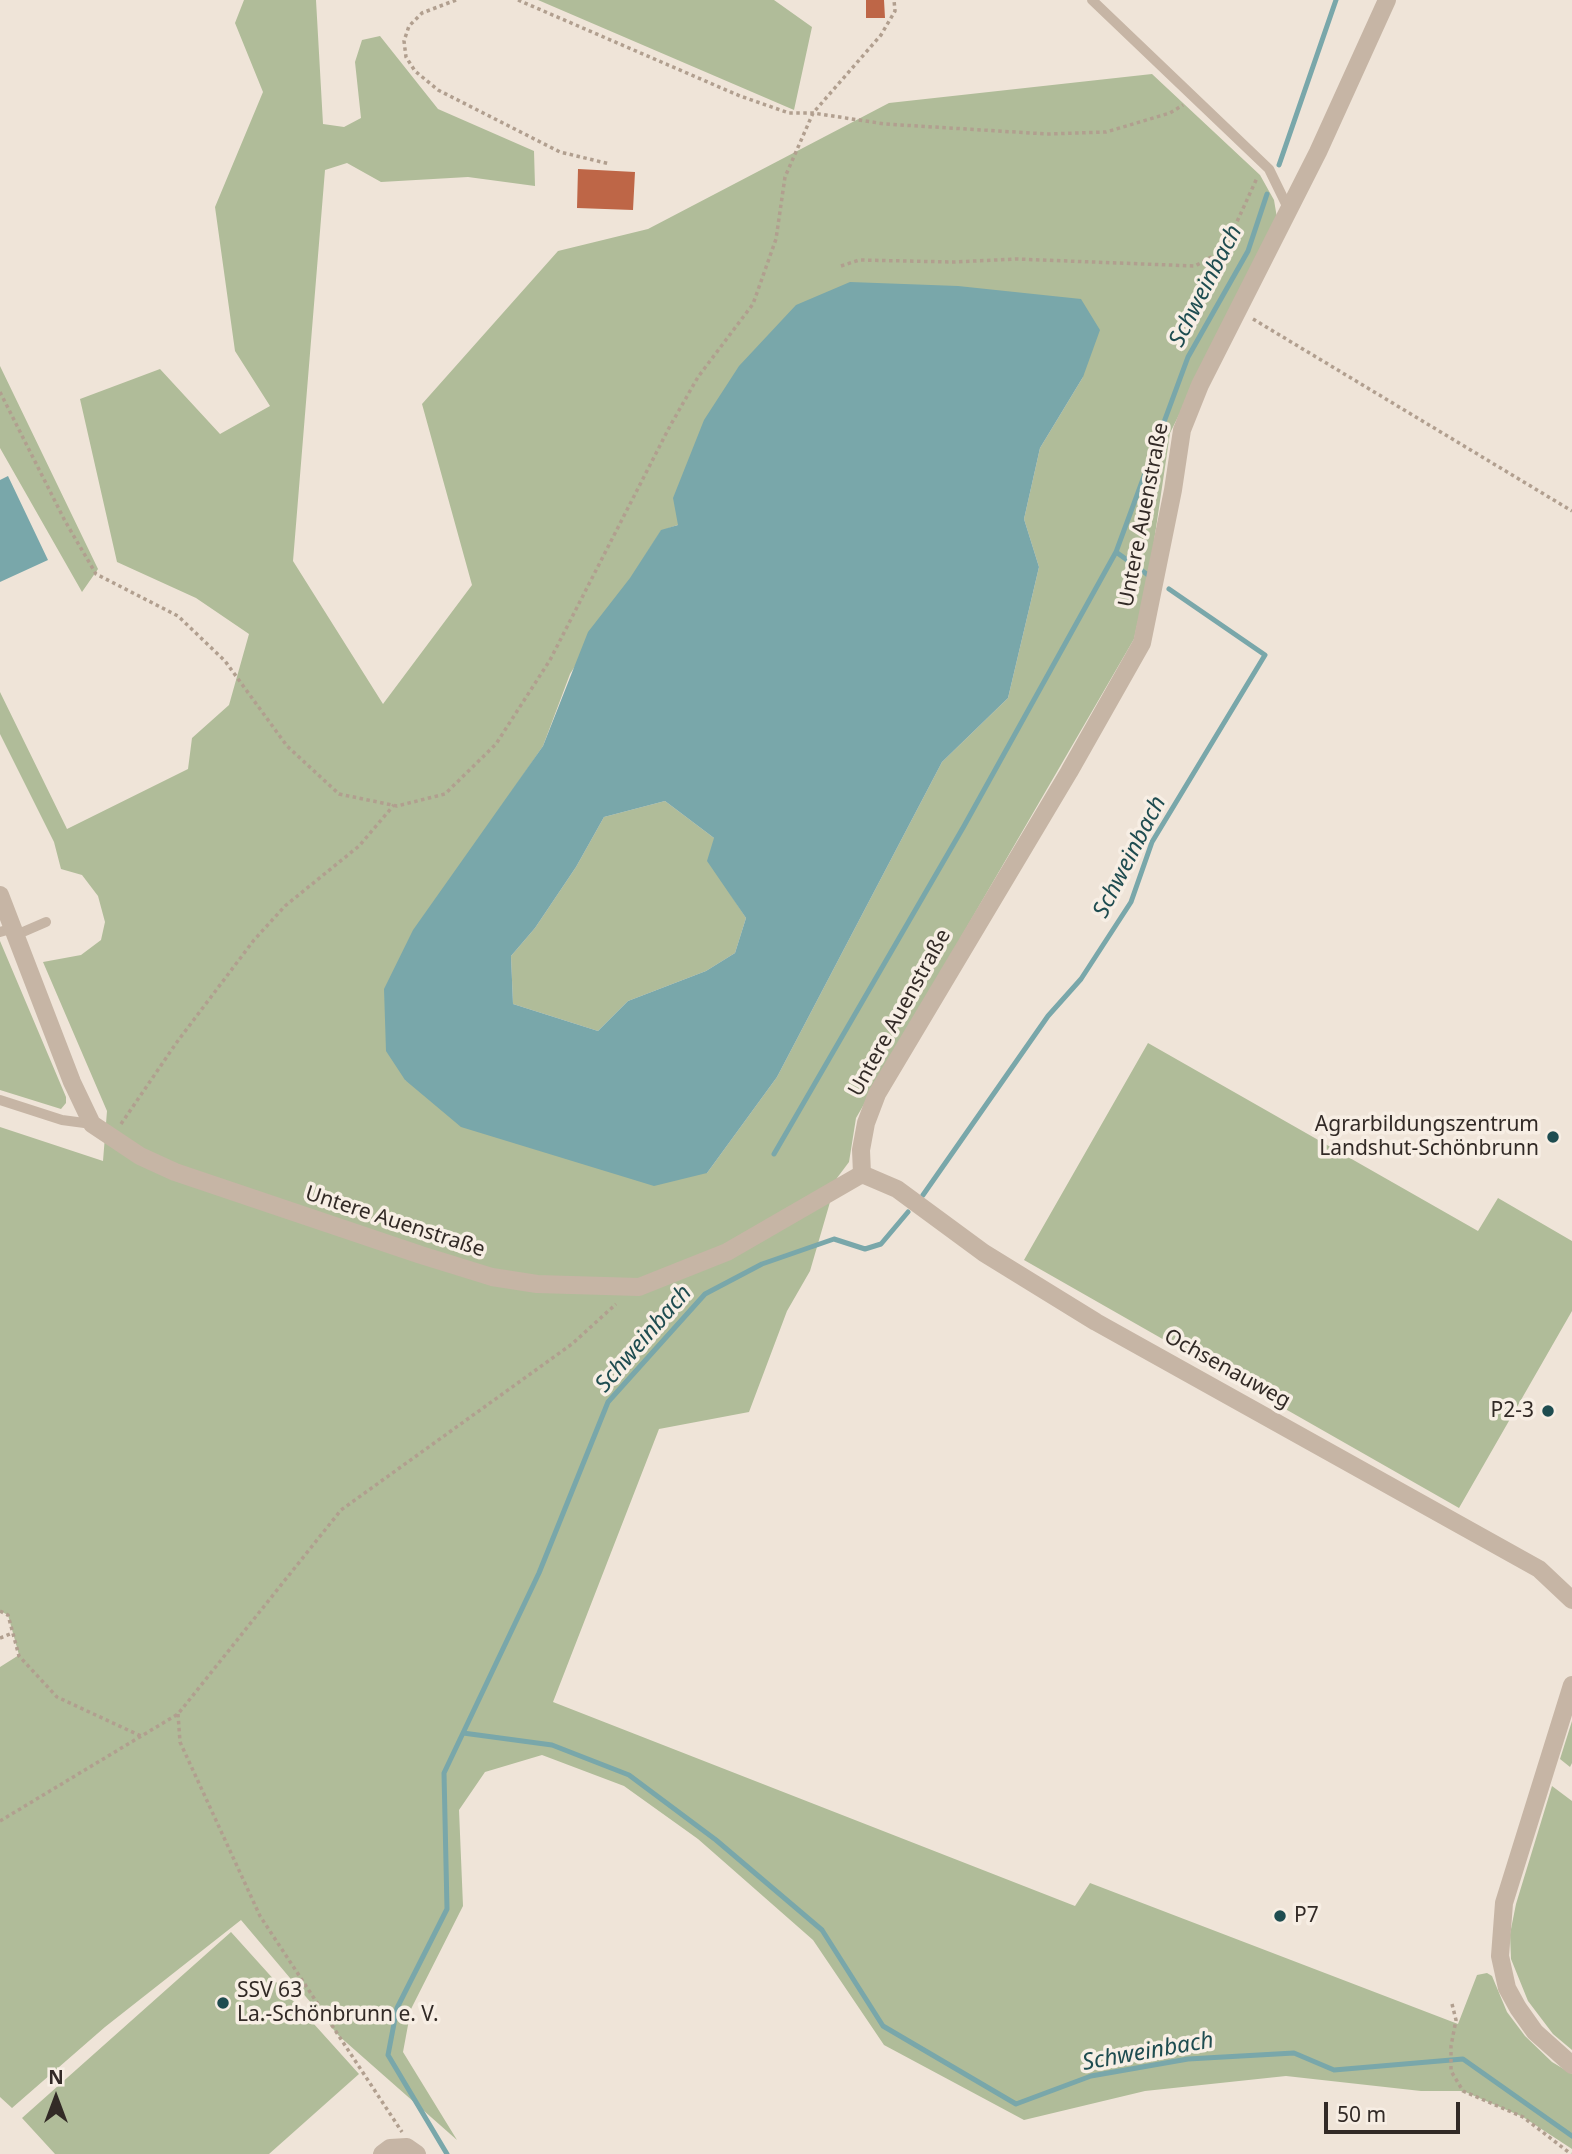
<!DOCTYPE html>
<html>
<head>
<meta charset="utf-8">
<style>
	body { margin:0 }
	#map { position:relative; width:1572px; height:2154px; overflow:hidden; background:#efe4d8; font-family:"Noto Sans",sans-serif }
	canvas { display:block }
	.north { position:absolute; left:21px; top:2063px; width:70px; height:70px; -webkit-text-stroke:5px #f7eee4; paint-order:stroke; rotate:0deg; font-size:19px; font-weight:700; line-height:28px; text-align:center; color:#322a26 }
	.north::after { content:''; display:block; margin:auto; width:24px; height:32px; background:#322a26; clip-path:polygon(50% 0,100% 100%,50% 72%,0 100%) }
	.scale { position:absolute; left:1324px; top:2102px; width:136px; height:32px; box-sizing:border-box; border:4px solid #322a26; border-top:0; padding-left:9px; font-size:21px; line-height:24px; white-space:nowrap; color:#322a26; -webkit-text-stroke:5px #f7eee4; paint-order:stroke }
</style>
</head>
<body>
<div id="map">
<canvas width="1572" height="2154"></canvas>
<div class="north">N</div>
<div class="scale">50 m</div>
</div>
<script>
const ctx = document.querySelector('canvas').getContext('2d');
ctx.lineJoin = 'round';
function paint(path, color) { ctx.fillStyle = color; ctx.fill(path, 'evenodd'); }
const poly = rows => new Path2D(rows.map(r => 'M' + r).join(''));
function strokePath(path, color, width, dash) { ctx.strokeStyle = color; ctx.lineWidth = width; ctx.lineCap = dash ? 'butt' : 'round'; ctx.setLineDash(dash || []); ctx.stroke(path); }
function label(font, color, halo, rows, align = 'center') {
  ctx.font = font + ' "Noto Sans",sans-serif'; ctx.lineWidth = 7; ctx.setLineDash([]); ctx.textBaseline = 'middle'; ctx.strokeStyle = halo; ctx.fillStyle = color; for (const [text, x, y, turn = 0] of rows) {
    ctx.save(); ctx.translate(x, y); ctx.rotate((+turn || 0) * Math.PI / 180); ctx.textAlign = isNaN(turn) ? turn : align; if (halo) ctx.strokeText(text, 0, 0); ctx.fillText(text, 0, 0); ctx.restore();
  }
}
paint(poly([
	[244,0,316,0,323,124,344,127,361,118,355,62,362,40,380,36,438,109,534,151,535,186,468,177,381,182,347,163,325,170,293,561,383,704,472,585,422,404,558,251,648,229,889,103,1152,74,1260,175,1274,200,1277,218,1170,433,1151,562,1134,639,856,1118,849,1162,837,1178,810,1271,787,1311,749,1412,659,1429,553,1702,1075,1906,1090,1883,1458,2024,1477,1975,1487,1973,1492,1976,1507,2012,1525,2036,1552,2062,1572,2074,1572,2149,1523,2117,1463,2091,1421,2091,1286,2076,1145,2091,1024,2120,884,2045,813,1940,698,1839,624,1786,542,1755,485,1772,459,1810,463,1906,411,2009,403,2052,457,2140,339,2036,241,1920,105,2027,12,2108,0,2097,0,1667,19,1655,8,1615,0,1611,0,1127,103,1161,107,1111,43,962,81,955,101,940,105,922,98,896,82,875,61,869,54,842,0,734,0,692,67,829,188,769,192,738,229,705,249,634,196,598,117,562,80,399,160,369,220,434,270,406,235,351,215,207,263,92,235,23],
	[1083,377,1040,448,1024,519,1039,567,1008,698,942,762,777,1077,707,1173,405,1080,493,819,543,746,570,674,661,531],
	[538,0,774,0,812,27,794,110],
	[0,366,98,569,82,592,0,448],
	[665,801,714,838,729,892,746,918,735,953,706,971,628,1001,598,1031,513,1004,511,956,535,928,576,867,604,817],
	[0,941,66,1097,66,1103,61,1109,0,1090],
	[1148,1043,1478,1231,1498,1198,1572,1241,1572,1311,1459,1508,1024,1260],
	[1572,1721,1572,1763,1570,1767,1560,1759],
	[1552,1786,1572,1801,1572,2050,1553,2034,1528,2001,1511,1959,1510,1934,1516,1904],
	[231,1932,359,2074,269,2154,55,2154,22,2118]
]), '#b0bc99');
paint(poly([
	[850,282,958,286,1081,299,1100,330,1083,377,1040,448,1024,519,1039,567,1008,698,942,762,777,1077,707,1173,654,1186,461,1127,405,1080,386,1051,384,989,413,930,543,746,588,632,630,578,661,530,678,525,673,498,704,420,739,366,796,305],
	[665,801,714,838,707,861,746,918,735,953,706,971,628,1001,598,1031,513,1004,511,956,535,928,576,867,604,817],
	[8,476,48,560,0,582,0,480]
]), '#79a7aa');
strokePath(poly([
	[1279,165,1336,0],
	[1116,552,1148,575],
	[774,1154,964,826,1116,552,1188,357,1248,251,1267,194],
	[923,1195,1048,1016,1081,979,1131,902,1152,842,1265,655,1169,589],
	[463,1733,552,1745,629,1775,716,1840,822,1930,883,2026,1016,2104,1091,2076,1188,2059,1294,2053,1334,2070,1463,2059,1572,2136],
	[447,2154,388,2055,397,2008,447,1909,444,1773,539,1573,608,1402,705,1294,762,1264,834,1239,865,1249,881,1244,908,1212]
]), '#79a7aa', 5);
paint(poly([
	[866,0,884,0,885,18,866,18],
	[578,169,635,172,633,210,577,208]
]), '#be6647');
strokePath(poly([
	[456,0,422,13,409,26,404,41,406,57,415,71,438,90,560,152,610,164],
	[518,0,740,96,789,113,813,113,885,124,1047,134,1106,132,1170,113,1183,105],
	[841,266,859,260,953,262,1016,259,1195,266,1224,250,1257,178],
	[1253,319,1572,511],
	[0,392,65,521,96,574,178,616,225,661,287,746,339,794,397,806,445,794,496,744,550,660,670,426,698,377,753,304,776,239,785,177,813,113,881,35,895,11,894,0],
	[121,1124,177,1042,254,940,285,906,359,846,394,805],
	[0,1611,8,1615,19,1656,57,1697,143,1737],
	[0,1638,13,1633],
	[178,1714,180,1742,260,1916,402,2132],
	[0,1821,178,1714,341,1510,572,1344,616,1304],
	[1452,2004,1456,2020,1451,2046,1451,2071,1463,2091,1523,2117,1571,2154]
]), '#b19f8f', 3.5, [3.5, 3.5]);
strokePath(poly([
	[1092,0,1269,169,1288,208],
	[0,932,14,928],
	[16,935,46,922],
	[0,1100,62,1120,92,1124]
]), '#c6b5a5', 10);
strokePath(poly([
	[0,895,72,1082,92,1124,140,1156,175,1172,421,1255,492,1277,537,1284,639,1287,727,1252,862,1174],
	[862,1174,861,1150,866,1123,877,1094,1069,772,1142,643,1173,490,1182,430,1200,385,1318,152,1387,0],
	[862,1174,897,1189,984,1253,1096,1322,1539,1569,1572,1600],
	[1572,1685,1504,1903,1500,1956,1507,1988,1518,2008,1535,2032,1572,2065],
	[382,2154,390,2148,407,2147,417,2154]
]), '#c6b5a5', 18);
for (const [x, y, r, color] of [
	[1553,1137,7,"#1e4c50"],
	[1548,1411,7,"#1e4c50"],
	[1280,1916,7,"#1e4c50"],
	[223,2003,7,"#1e4c50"]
]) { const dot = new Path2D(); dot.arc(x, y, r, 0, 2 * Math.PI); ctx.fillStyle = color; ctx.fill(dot); strokePath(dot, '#f7eee4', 2.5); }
label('21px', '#322a26', '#f7eee4', [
	["Untere Auenstraße",1144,515,-79],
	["Untere Auenstraße",900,1013,-61],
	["Untere Auenstraße",395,1222,18],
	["Ochsenauweg",1227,1369,29]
]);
label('21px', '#322a26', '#f7eee4', [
	["Agrarbildungszentrum",1539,1125],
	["Landshut-Schönbrunn",1539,1149],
	["P2-3",1534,1411],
	["P7",1294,1916,"left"],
	["SSV 63",237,1991,"left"],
	["La.-Schönbrunn e. V.",237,2015,"left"]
], 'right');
label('italic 23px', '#1e4c50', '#f7eee4', [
	["Schweinbach",1206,286,-63],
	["Schweinbach",1130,857,-63],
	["Schweinbach",644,1339,-49],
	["Schweinbach",1148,2052,-10]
]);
</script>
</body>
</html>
